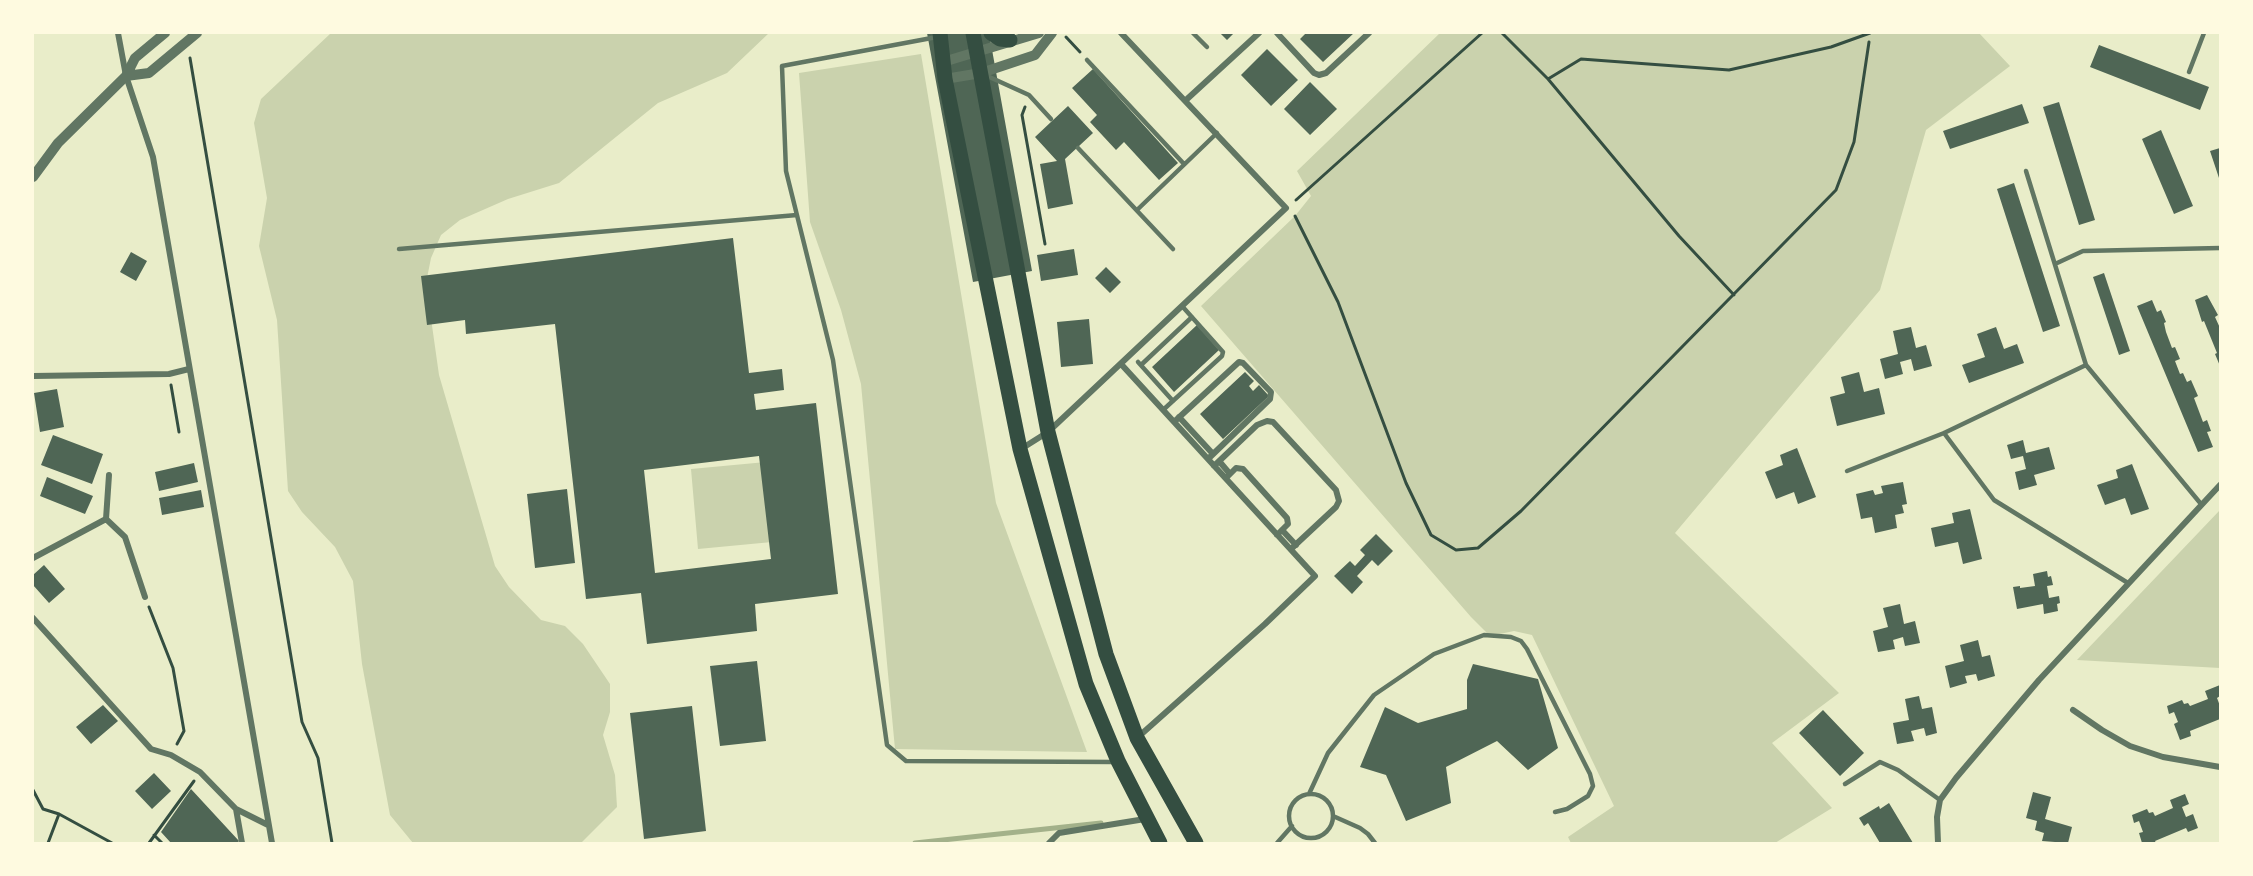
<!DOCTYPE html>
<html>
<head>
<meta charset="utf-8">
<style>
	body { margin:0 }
	#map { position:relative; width:2253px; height:876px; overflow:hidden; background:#e9edc9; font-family:"Archivo Narrow",sans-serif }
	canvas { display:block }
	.frame { position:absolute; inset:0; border:34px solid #fefae0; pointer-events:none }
</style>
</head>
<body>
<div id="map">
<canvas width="2253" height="876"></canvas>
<div class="frame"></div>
</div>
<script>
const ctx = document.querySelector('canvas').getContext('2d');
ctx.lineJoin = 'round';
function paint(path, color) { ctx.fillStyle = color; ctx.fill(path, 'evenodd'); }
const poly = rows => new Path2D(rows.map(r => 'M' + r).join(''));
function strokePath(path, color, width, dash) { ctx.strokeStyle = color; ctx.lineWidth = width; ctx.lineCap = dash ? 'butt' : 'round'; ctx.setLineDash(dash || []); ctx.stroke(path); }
paint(poly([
	[331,33,769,33,727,73,658,103,559,183,508,199,460,220,441,235,431,258,426,283,439,375,495,566,509,587,541,620,565,626,583,644,610,684,610,712,603,735,615,775,617,807,581,843,413,843,390,815,362,664,353,581,335,547,302,512,288,491,277,320,259,246,267,198,254,123,261,99],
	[1440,33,1979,33,2010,66,1926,130,1880,290,1675,533,1839,693,1772,743,1832,808,1775,843,1571,843,1568,837,1614,806,1532,635,1514,631,1490,636,1471,617,1201,306,1295,216,1311,196,1297,171],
	[921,54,996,503,1087,752,895,749,861,384,841,310,810,222,799,73],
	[766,462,772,542,698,549,691,469],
	[2220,510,2220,668,2077,660]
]), '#cad2ad');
strokePath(poly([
	[915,843,1101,823]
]), '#a3b18a', 5);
paint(poly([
	[927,33,989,33,1032,271,973,282],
	[1220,33,1234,33,1227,40],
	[1306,33,1354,33,1323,62,1300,39],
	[2099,45,2209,87,2200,110,2090,67],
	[1267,49,1298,80,1271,106,1241,75],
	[1093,69,1178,163,1159,180,1124,142,1116,150,1090,122,1097,115,1072,88],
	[1310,82,1337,109,1310,135,1284,109],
	[2059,102,2095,220,2079,225,2043,107],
	[2022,104,2029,123,1950,149,1943,131],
	[1068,106,1093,133,1065,159,1073,204,1048,209,1040,164,1057,161,1035,137],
	[2161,130,2193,206,2174,214,2142,139],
	[2220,148,2220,181,2210,151],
	[2014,183,2060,326,2043,332,1997,189],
	[733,238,749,373,782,369,784,390,754,394,756,410,816,403,838,594,755,604,757,631,647,644,641,593,586,599,555,324,466,334,465,320,427,325,421,276],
	[759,456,771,559,655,573,644,470],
	[1074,249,1078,275,1041,281,1037,255],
	[131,252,147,261,136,281,120,272],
	[1106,267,1121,282,1110,293,1095,278],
	[2104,273,2130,351,2119,355,2093,277],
	[2207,295,2218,315,2215,317,2220,328,2220,366,2215,354,2217,353,2204,321,2202,322,2195,300],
	[2152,300,2157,312,2161,310,2166,322,2164,323,2166,332,2172,348,2175,347,2180,359,2175,361,2180,374,2183,373,2187,382,2191,380,2198,396,2194,398,2203,422,2207,420,2211,431,2207,432,2213,447,2198,452,2137,306],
	[1089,319,1093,364,1061,367,1057,322],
	[1197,325,1219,350,1174,392,1152,367],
	[1911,327,1916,348,1926,345,1932,366,1914,371,1911,359,1900,362,1903,374,1885,379,1880,359,1898,354,1893,331],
	[1996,327,2004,349,2017,344,2024,363,1969,383,1962,365,1985,357,1977,334],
	[1245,372,1254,381,1249,386,1253,391,1259,385,1269,396,1223,439,1200,414],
	[1859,372,1864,392,1879,388,1885,414,1837,426,1830,397,1845,393,1841,377],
	[57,389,64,427,40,432,34,393],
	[53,435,103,454,92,484,41,465],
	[2023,440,2026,453,2049,447,2055,469,2034,475,2037,485,2019,490,2015,472,2026,469,2023,456,2011,459,2007,445],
	[1797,448,1816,497,1798,504,1794,492,1776,499,1765,472,1783,465,1780,455],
	[194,463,198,482,159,491,155,472],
	[2132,464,2149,509,2131,515,2125,498,2105,505,2097,485,2118,478,2116,470],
	[47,477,93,496,85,514,40,496],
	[1903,482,1907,504,1902,505,1904,513,1895,515,1897,528,1875,533,1872,517,1861,519,1856,494,1873,490,1875,495,1883,493,1881,486],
	[567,489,575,563,535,568,527,494],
	[201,490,204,507,162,515,159,498],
	[1970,509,1982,559,1963,564,1958,542,1935,547,1931,528,1954,523,1952,513],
	[1376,534,1393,551,1378,566,1372,560,1357,576,1363,582,1352,594,1334,576,1350,561,1355,566,1365,555,1360,550],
	[44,565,65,589,49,603,33,585,33,575],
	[2047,571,2048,577,2051,576,2053,585,2047,586,2049,598,2059,596,2060,603,2057,604,2058,611,2044,614,2043,604,2017,609,2013,587,2020,586,2020,588,2035,586,2033,574],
	[1900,604,1904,624,1915,621,1920,643,1905,646,1903,637,1893,640,1895,649,1878,652,1873,631,1888,627,1883,608],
	[1978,640,1982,657,1990,655,1995,676,1978,681,1976,674,1965,676,1967,683,1950,688,1945,666,1964,661,1960,645],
	[757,661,766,741,720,746,710,666],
	[1473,664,1538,679,1558,748,1528,770,1497,741,1446,767,1451,803,1406,821,1386,775,1360,767,1385,707,1418,723,1467,709,1467,680],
	[2220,685,2220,696,2217,698,2220,706,2220,719,2190,731,2191,736,2180,740,2174,724,2178,722,2174,712,2169,714,2167,706,2182,700,2184,704,2188,703,2190,706,2208,699,2205,691],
	[1919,696,1922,709,1932,707,1937,733,1926,736,1924,728,1911,731,1914,741,1897,744,1893,723,1909,720,1905,699],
	[103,705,118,721,91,744,76,727],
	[692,706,706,831,644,839,630,713],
	[1823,710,1864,753,1840,776,1799,733],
	[154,773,171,791,152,809,135,791],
	[191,789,239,841,237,843,171,843,161,832],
	[2033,792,2051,797,2045,819,2072,827,2068,843,2042,841,2044,833,2035,830,2037,821,2026,818],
	[2185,794,2189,804,2182,807,2186,817,2193,814,2198,828,2188,832,2186,828,2155,841,2156,843,2142,843,2139,833,2143,832,2139,821,2134,823,2132,815,2147,809,2149,813,2153,812,2155,816,2173,808,2170,800],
	[1889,803,1913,843,1880,843,1868,823,1864,826,1859,818,1879,806,1880,809]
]), '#4f6655');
strokePath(poly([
	[1502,33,1548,79,1679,236,1734,295],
	[1066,37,1080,52],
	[190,58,302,722,318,758,332,843],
	[1548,79,1581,59,1729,70,1831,47,1870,33],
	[1025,107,1022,115,1045,244],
	[1296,200,1482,33],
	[1295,216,1338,302,1406,483,1431,535,1456,550,1478,548,1521,511,1836,190,1854,142,1869,42],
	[171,385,179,432],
	[149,607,173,668,184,731,177,744],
	[33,790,43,809,59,814,112,843],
	[154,835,162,843],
	[48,843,59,814],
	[149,843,194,781]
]), '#344e41', 3);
strokePath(poly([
	[1193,33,1207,47],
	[937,37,782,66,786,171,833,360,887,745,906,761,1116,762],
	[1087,60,1184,164],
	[2189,72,2204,33],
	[985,75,1029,95,1051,119],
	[1078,148,1173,249],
	[2026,171,2086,365,2201,504],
	[1137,210,1217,133],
	[399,249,797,215],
	[2055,264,2083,251,2220,248],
	[1138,362,1173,401],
	[1141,365,1192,317],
	[1163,410,1222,356,1223,352,1182,306],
	[1944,433,1994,500,2128,583],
	[1847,471,1944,433,2086,365],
	[1845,784,1880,762,1898,770,1940,800],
	[1309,794,1328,753,1374,695,1434,654,1484,635,1511,637,1521,641,1527,649,1590,774,1593,786,1588,796,1567,809,1555,812],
	'1289 816a22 22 0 1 1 44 0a22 22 0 1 1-44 0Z',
	[1333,816,1360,828,1368,834,1375,843],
	[1277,843,1292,826]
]), '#617663', 4.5);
strokePath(poly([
	[118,33,126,76,153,157,272,843],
	[1277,33,1314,73,1319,75,1326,73,1369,33],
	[1186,100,1259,33],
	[1121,364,1315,576,1265,624,1137,738],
	[33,376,169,374,189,369],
	[1179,417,1213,454],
	[1174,422,1239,362,1243,363,1271,392,1270,399,1208,459],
	[1021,449,1048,432,1286,208,1121,33],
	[1219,461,1230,474],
	[1214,466,1257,425,1267,421,1273,422,1336,490,1339,501,1336,507,1291,549],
	[109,475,106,519,125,537,145,597],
	[1226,478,1236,468,1243,469,1287,518,1288,524,1277,535],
	[1282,530,1296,545],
	[33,558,106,519],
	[33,618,151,749,171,755,200,772,236,809,268,825],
	[2073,710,2102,730,2130,746,2163,757,2220,767],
	[236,809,242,843],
	[1049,843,1059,833,1145,819],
	[1938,843,1937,817,1940,800,1956,778,2039,680,2220,485]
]), '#617663', 6);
strokePath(poly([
	[165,33,135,58,126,76,149,73,197,33],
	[943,62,1039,33],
	[945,79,981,73,1035,55,1052,33],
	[33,177,58,143,126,76]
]), '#617663', 10);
strokePath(poly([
	[940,33,945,79,1020,449,1086,684,1118,761,1160,843],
	[973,33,1048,432,1106,654,1137,738,1196,843],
	[991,33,1000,39,1010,40]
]), '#344e41', 15);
</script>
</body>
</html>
